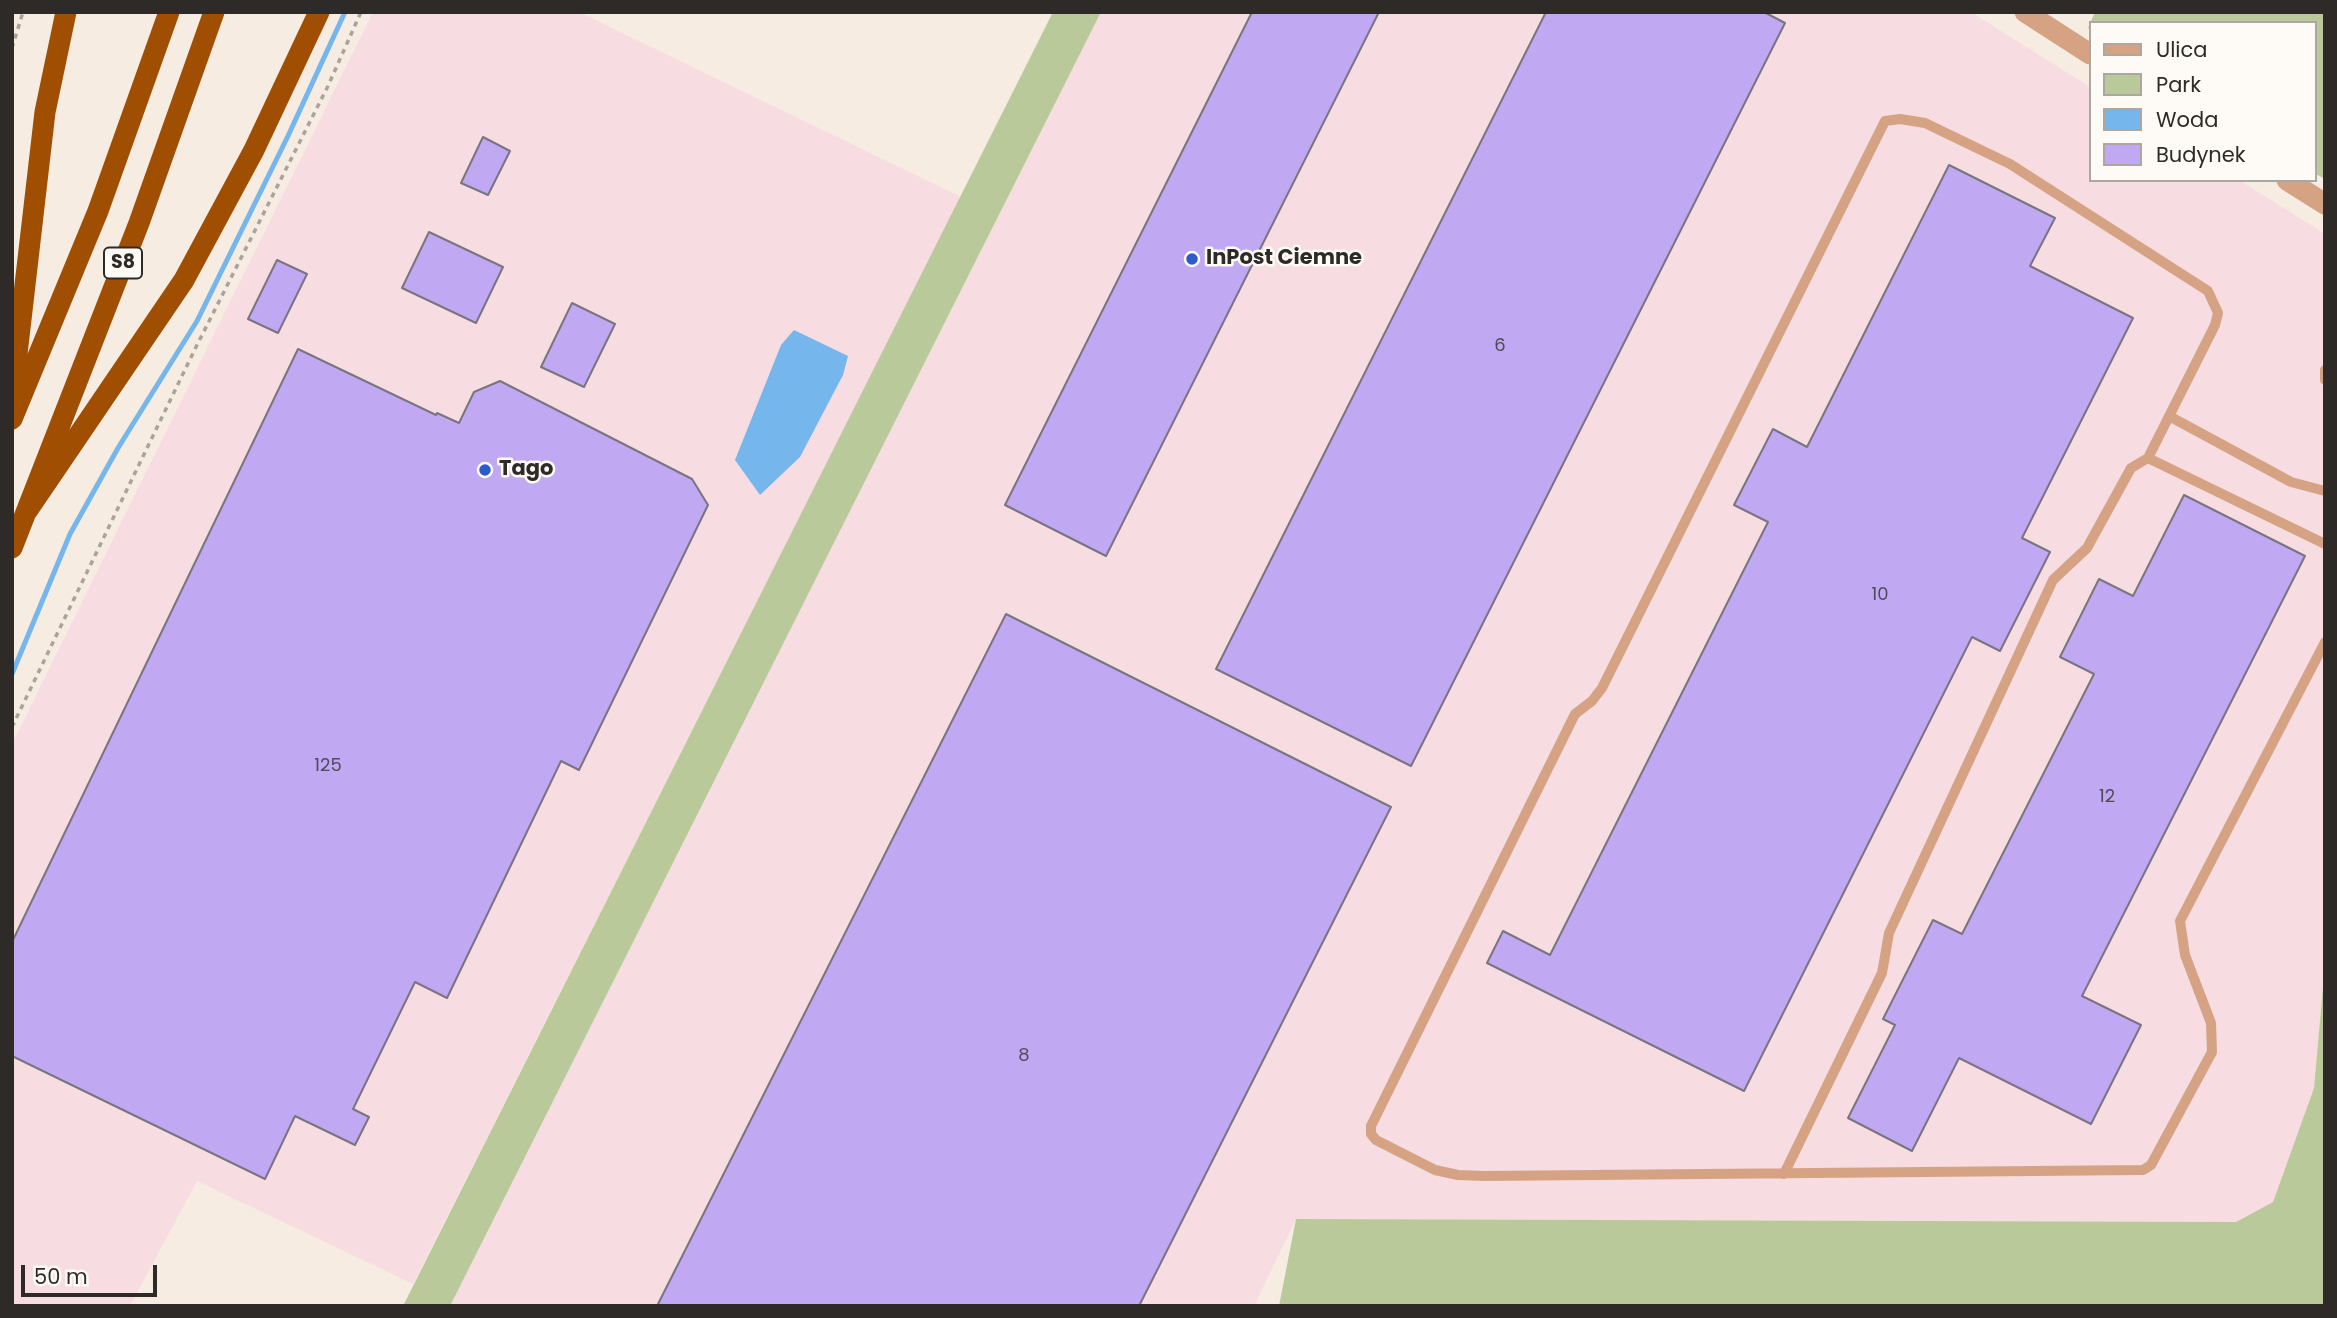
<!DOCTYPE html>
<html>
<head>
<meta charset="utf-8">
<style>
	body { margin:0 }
	#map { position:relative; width:2337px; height:1318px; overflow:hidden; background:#f6ece2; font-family:Poppins,sans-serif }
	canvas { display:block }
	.frame { position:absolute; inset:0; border:14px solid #2e2a27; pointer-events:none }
	.legend { position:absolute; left:2089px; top:21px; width:228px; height:161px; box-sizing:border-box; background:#fefaf6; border:2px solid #aba7a3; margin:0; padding:9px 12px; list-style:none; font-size:21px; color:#2e2a27 }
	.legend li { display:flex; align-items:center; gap:14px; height:35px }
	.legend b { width:35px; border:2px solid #aba7a3 }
	.scale { position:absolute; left:21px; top:1265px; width:136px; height:32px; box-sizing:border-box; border:4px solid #2e2a27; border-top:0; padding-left:9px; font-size:21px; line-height:24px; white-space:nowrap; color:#2e2a27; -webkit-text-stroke:5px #fefaf6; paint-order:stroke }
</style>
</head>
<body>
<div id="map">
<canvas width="2337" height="1318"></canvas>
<div class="frame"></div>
<ul class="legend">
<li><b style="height:9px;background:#d5a384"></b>Ulica</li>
<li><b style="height:19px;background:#bac99a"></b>Park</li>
<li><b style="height:19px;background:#75b6ed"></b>Woda</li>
<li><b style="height:19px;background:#c0a9f2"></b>Budynek</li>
</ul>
<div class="scale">50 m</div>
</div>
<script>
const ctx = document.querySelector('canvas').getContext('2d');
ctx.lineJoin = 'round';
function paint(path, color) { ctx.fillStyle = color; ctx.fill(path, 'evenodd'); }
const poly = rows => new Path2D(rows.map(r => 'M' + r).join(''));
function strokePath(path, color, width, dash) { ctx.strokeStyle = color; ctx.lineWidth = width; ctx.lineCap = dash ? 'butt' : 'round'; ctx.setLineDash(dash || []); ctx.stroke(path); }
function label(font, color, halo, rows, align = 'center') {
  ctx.font = font + ' Poppins,sans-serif'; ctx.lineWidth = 5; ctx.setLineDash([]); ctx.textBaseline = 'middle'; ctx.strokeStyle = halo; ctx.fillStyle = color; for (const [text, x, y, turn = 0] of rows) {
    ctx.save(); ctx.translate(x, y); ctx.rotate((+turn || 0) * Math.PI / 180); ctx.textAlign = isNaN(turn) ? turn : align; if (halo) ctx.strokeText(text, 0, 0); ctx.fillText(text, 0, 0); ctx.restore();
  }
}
paint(poly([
	[373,12,579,12,961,197,413,1284,197,1181,130,1306,12,1306,12,744],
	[1101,12,1971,12,2090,87,2090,180,2239,180,2325,234,2325,964,2314,1088,2273,1202,2236,1222,1296,1219,1254,1306,450,1306]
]), '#f7dce1');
paint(poly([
	[1053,12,1101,12,450,1306,403,1306],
	[2095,12,2325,12,2325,179,2314,173,2314,23,2090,23,2090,29,2088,28],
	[2325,964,2325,1306,1279,1306,1296,1219,2236,1222,2273,1202,2314,1088]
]), '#bac99a');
paint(poly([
	[794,330,848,356,843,375,800,457,760,495,735,460,781,345]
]), '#75b6ed');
strokePath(poly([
	[12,674,70,534,118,448,197,321,288,136,345,12]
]), '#75b6ed', 5);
const building = poly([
	[1252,12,1379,12,1106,556,1005,505,1252,12],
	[1546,12,1764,12,1785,23,1411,766,1216,669,1546,12],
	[483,137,510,151,488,195,461,183,483,137],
	[1949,165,2055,218,2030,266,2133,318,2022,538,2050,552,2000,651,1972,637,1744,1091,1487,963,1503,931,1550,955,1768,522,1734,505,1773,429,1807,447,1949,165],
	[429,232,503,267,476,323,402,288,429,232],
	[277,260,307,274,278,333,248,319,277,260],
	[572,303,615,324,584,387,541,367,572,303],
	[298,349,436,415,437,413,459,423,474,392,500,381,692,479,708,505,579,770,561,761,447,998,415,982,353,1109,369,1117,355,1145,295,1116,265,1179,12,1056,12,942,298,349],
	[2184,495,2305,556,2082,996,2141,1025,2091,1124,1959,1058,1912,1151,1848,1118,1895,1025,1883,1019,1933,920,1962,934,2094,674,2060,657,2099,579,2133,596,2184,495],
	[1006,614,1391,807,1139,1306,657,1306,1006,614]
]);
paint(building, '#c0a9f2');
strokePath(building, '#787580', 2);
strokePath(poly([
	[12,48,23,12],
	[12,727,195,349,328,86,361,12]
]), '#aaa29b', 3.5, [5, 5]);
strokePath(poly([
	[2325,370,2325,380],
	[2169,416,2291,482,2325,491],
	[2325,544,2148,458,2215,325,2218,313,2208,291,2010,164,1925,123,1900,119,1885,121,1602,688,1592,701,1575,714,1371,1126,1371,1134,1376,1140,1435,1170,1458,1175,1484,1176,2143,1170,2151,1165,2212,1052,2211,1023,2185,955,2180,921,2325,642],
	[1784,1174,1882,973,1889,933,2053,580,2087,548,2131,468,2148,458]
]), '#d5a384', 10);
strokePath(poly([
	[2025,12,2090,54],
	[2287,180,2325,204]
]), '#d5a384', 21);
strokePath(poly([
	[12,397,45,112,66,12],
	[12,419,98,211,169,12],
	[27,511,184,280,254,150,319,12],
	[12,548,139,223,214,12]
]), '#a04e01', 21);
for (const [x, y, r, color] of [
	[1192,259,7,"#2d5bca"],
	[485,470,7,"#2d5bca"]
]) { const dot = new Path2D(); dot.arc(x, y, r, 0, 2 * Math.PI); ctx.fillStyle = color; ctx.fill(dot); strokePath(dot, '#fefaf6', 2.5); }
label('18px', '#524a5a', null, [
	["6",1500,346],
	["10",1880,595],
	["125",328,766],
	["12",2107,797],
	["8",1024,1056]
]);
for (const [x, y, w] of [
	[123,263,38]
]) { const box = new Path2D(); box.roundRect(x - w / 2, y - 15.5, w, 31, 5); ctx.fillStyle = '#fefaf6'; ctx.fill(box); strokePath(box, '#2e2a27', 2); }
label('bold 19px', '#2e2a27', null, [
	["S8",123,263]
]);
label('bold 21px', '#2e2a27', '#fefaf6', [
	["InPost Ciemne",1206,259],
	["Tago",499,470]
], 'left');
</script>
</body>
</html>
